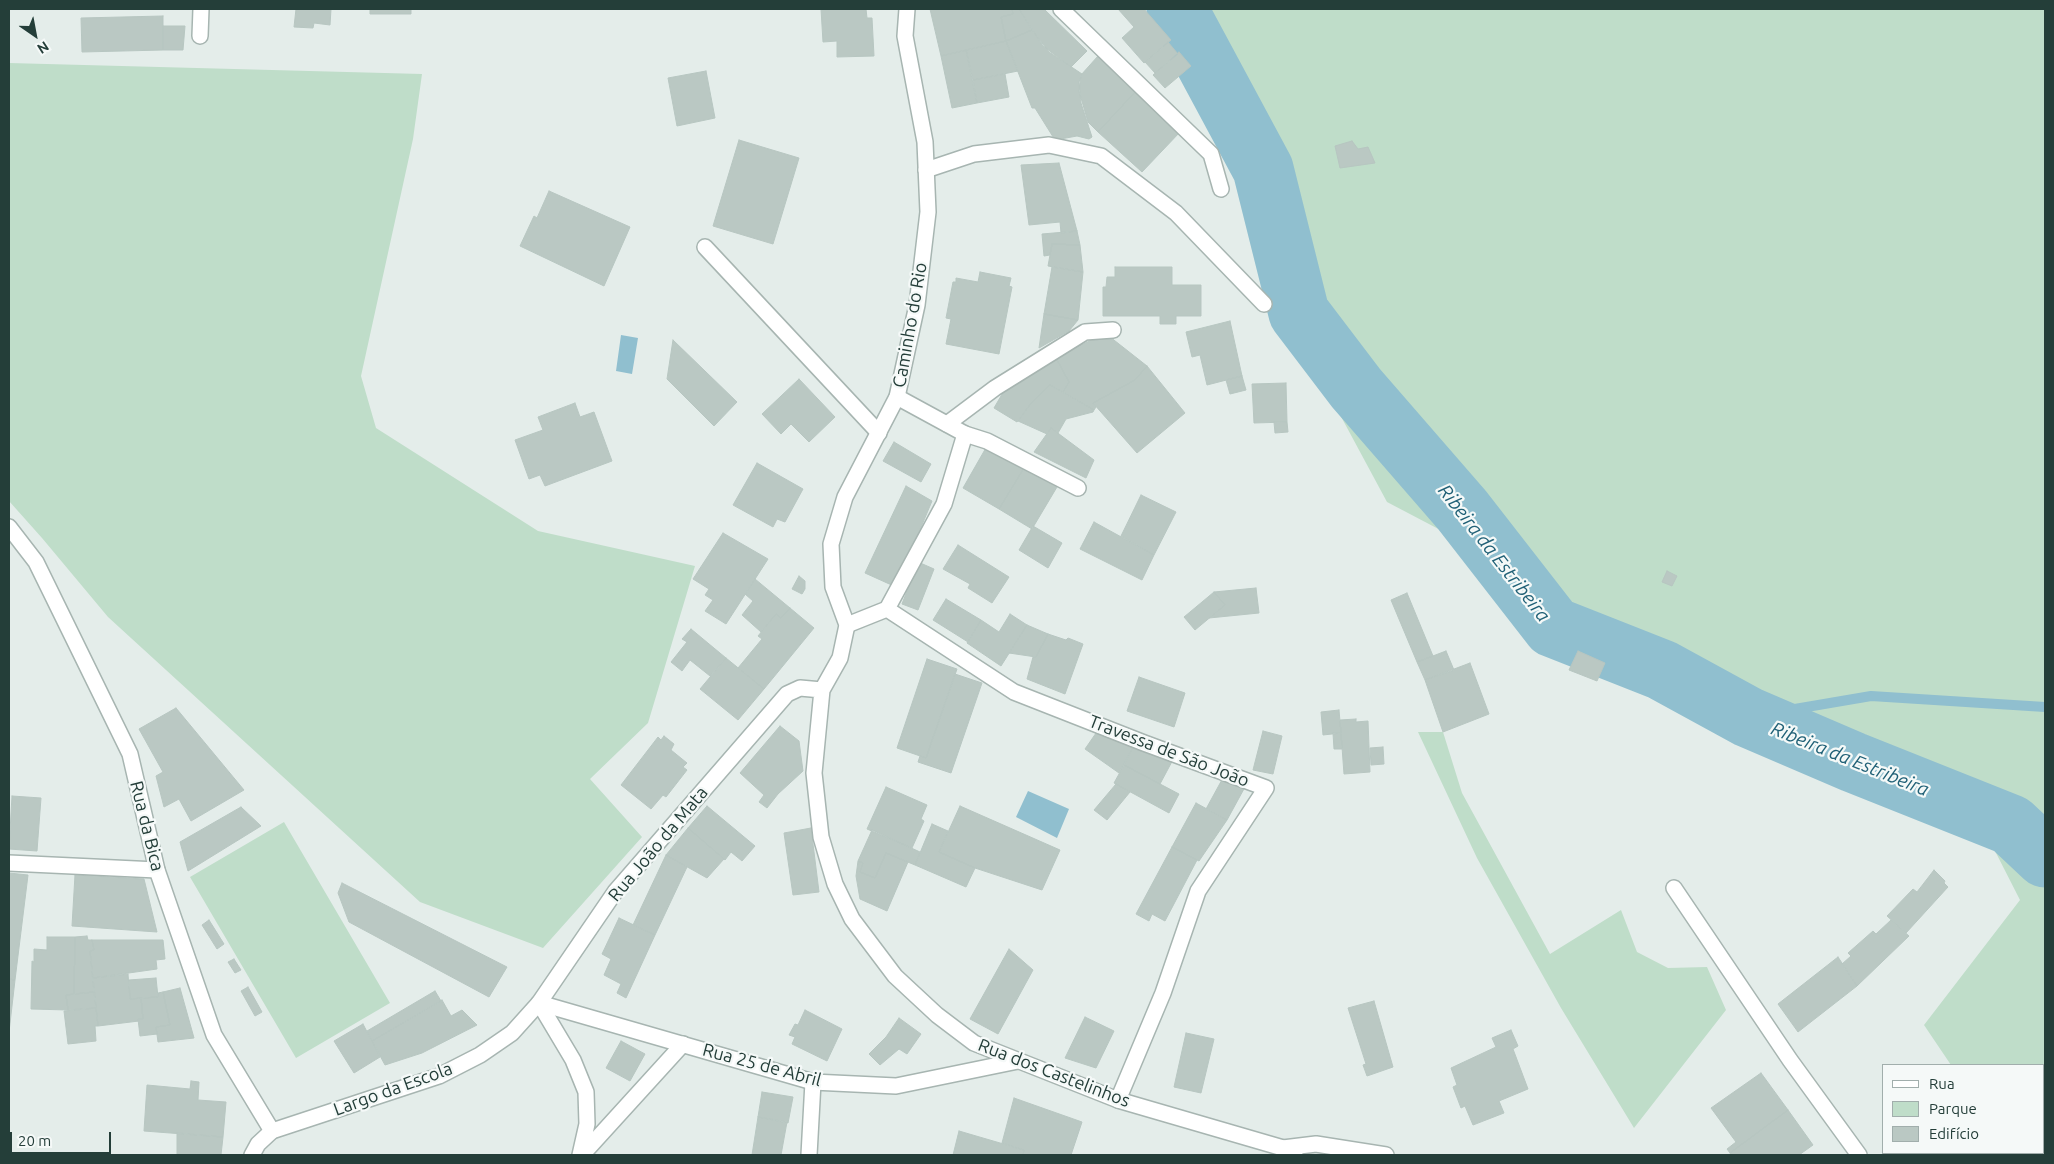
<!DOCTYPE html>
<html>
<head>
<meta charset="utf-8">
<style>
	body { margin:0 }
	#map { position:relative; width:2054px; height:1164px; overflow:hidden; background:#e4edea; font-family:Ubuntu,sans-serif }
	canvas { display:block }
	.frame { position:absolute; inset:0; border:10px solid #243e39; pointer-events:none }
	.legend { position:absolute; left:1882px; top:1064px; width:162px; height:90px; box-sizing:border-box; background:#f5f9f8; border:1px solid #a1aeac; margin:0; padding:6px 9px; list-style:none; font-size:15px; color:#243e39 }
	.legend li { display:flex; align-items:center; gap:10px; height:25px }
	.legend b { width:25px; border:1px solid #a1aeac }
	.north { position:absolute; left:10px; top:10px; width:50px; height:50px; -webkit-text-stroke:4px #f5f9f8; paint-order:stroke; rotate:147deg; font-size:14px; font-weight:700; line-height:20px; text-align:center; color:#243e39 }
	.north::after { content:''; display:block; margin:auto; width:18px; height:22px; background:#243e39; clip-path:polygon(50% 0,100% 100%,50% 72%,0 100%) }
	.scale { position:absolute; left:10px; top:1132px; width:101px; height:22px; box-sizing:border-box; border:2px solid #243e39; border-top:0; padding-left:6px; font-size:15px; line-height:18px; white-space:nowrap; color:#243e39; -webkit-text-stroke:4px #f5f9f8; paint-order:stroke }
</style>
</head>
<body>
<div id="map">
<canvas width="2054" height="1164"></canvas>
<div class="frame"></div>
<ul class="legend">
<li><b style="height:6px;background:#fff"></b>Rua</li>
<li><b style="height:14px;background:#bfddc9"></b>Parque</li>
<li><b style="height:14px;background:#bac8c3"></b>Edifício</li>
</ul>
<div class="north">N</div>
<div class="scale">20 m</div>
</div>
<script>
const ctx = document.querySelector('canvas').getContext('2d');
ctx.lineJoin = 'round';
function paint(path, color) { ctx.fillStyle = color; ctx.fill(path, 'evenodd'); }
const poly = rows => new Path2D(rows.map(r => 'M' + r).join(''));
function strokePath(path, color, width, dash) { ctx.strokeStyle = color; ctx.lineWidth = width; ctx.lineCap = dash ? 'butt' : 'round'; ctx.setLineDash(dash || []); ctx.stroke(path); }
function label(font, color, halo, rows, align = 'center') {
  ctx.font = font + ' Ubuntu,sans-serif'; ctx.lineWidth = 4.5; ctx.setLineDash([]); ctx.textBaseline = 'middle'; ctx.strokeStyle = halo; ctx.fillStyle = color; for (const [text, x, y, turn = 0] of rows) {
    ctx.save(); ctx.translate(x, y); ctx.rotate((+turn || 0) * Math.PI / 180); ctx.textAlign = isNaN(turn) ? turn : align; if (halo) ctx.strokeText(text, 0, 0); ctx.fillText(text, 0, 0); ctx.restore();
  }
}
paint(poly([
	[1152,9,2045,9,2045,1155,2010,1155,2009,1153,2043,1153,2043,1065,1951,1065,1924,1025,2020,900,1994,849,1574,649,1560,659,1448,534,1387,502,1331,398,1254,235,1202,78],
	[9,63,422,74,413,139,361,376,376,428,538,531,695,566,648,723,590,779,642,837,543,948,420,902,108,617,42,538,9,501],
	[1418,732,1443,732,1462,793,1550,954,1621,910,1637,952,1668,968,1707,967,1726,1010,1634,1128,1561,1008,1477,858],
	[284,822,390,1003,296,1058,190,877]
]), '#bfddc9');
paint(poly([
	[621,335,638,338,632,374,616,371],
	[1028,791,1069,809,1057,838,1016,817]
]), '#90bfcf');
strokePath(poly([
	[1748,717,1871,696,2045,707]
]), '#90bfcf', 10);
strokePath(poly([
	[1177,9,1263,169,1299,313,1356,388,1462,510,1553,627,1662,670,1748,717,1853,762,2011,825,2045,857]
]), '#90bfcf', 61);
const building = poly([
	[296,9,331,9,330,25,314,23,313,28,294,27,296,9],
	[370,9,411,9,411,14,370,14,370,9],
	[821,9,866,9,867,18,872,18,874,56,837,57,837,41,823,42,821,9],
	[930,9,1012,9,1013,14,1001,17,1006,41,941,56,930,9],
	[1012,9,1019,9,1032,30,1006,41,1001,17,1013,14,1012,9],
	[1019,9,1044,9,1087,51,1071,67,1043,46,1019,9],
	[1118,9,1144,9,1171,40,1144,63,1122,38,1134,27,1118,9],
	[163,16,163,50,82,52,81,18,163,16],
	[163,26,185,26,183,50,163,50,163,26],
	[1032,30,1049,52,1082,74,1079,82,1081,103,1092,137,1089,139,1077,136,1055,140,1035,108,1032,108,1006,41,1032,30],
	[1006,41,1018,71,973,80,966,50,1006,41],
	[1168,42,1178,54,1155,73,1145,62,1168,42],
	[966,50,977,103,952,108,941,56,966,50],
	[1179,52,1191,66,1165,88,1153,75,1179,52],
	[1098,56,1135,92,1098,132,1088,122,1079,91,1081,75,1098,56],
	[706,71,715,118,677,126,668,78,706,71],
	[1005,74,1009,97,977,103,973,80,1005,74],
	[1135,92,1180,132,1142,172,1098,132,1135,92],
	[739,140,799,158,773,244,713,226,739,140],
	[1352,141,1358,149,1368,147,1375,163,1340,168,1335,146,1352,141],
	[1059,163,1077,231,1061,233,1060,222,1029,225,1021,165,1059,163],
	[549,191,630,227,604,286,520,246,534,216,537,218,549,191],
	[1077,231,1080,245,1052,244,1050,255,1044,256,1042,234,1077,231],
	[1052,244,1080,245,1083,272,1048,266,1052,244],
	[1052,267,1083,272,1078,320,1044,314,1052,267],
	[1115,267,1172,267,1172,285,1201,285,1201,316,1176,316,1176,324,1160,324,1160,316,1103,316,1103,287,1106,287,1107,277,1115,277,1115,267],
	[980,272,1011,278,1009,286,1012,287,999,354,946,344,951,319,946,318,953,282,956,282,956,278,978,282,980,272],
	[1044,314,1078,320,1069,331,1039,348,1044,314],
	[1230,321,1242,376,1207,385,1200,355,1192,357,1186,332,1230,321],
	[1105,333,1147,366,1135,380,1093,403,1096,407,1094,410,1063,392,1069,382,1056,358,1105,333],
	[673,340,737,402,714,426,667,379,673,340],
	[1056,358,1069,382,1063,392,1050,385,1032,402,1017,422,994,408,1008,384,1056,358],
	[1147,366,1185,413,1137,453,1093,403,1135,380,1147,366],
	[1242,376,1246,390,1230,394,1226,380,1242,376],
	[799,379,835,417,809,442,791,424,781,434,762,414,799,379],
	[1286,383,1287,422,1254,423,1252,384,1286,383],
	[1050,385,1094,410,1093,412,1066,419,1058,433,1051,428,1047,434,1018,421,1032,402,1050,385],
	[575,403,580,417,594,412,612,461,545,486,540,475,529,479,515,440,543,430,538,417,575,403],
	[1274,422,1287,422,1288,432,1275,433,1274,422],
	[1051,428,1094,460,1086,478,1034,452,1051,428],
	[894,442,931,464,921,482,883,461,894,442],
	[987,446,1024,468,999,509,963,488,987,446],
	[757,463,803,489,785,522,777,519,773,527,733,505,757,463],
	[1024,468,1057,487,1032,529,999,509,1024,468],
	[906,486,932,501,896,587,865,573,906,486],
	[1141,495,1176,512,1154,555,1121,536,1141,495],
	[1094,522,1154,555,1142,580,1080,549,1094,522],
	[1033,526,1062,543,1048,568,1019,550,1033,526],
	[723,533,768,559,726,624,705,611,713,600,705,595,709,589,693,579,723,533],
	[958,545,1009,577,992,603,968,588,970,584,943,569,958,545],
	[918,562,934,569,918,610,902,604,918,562],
	[1667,571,1677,576,1672,586,1662,582,1667,571],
	[799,576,805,581,805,589,802,594,792,589,799,576],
	[755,579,790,608,781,618,776,614,761,632,742,615,753,601,745,594,755,579],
	[1256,588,1259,613,1209,618,1225,605,1214,592,1256,588],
	[1214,592,1225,605,1195,630,1184,617,1214,592],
	[1407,593,1433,656,1417,662,1391,600,1407,593],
	[946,599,981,620,968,642,933,620,946,599],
	[790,608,814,628,764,689,738,668,762,639,758,636,776,614,781,618,790,608],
	[1010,614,1027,625,1001,666,967,643,981,620,999,632,1010,614],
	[1027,625,1048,634,1036,657,1009,653,1027,625],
	[691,629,726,658,710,676,690,660,682,671,671,662,687,642,682,639,691,629],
	[1048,634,1066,640,1068,638,1083,644,1065,694,1027,679,1033,657,1036,657,1048,634],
	[1446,651,1454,670,1425,680,1417,662,1446,651],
	[1578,651,1605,663,1597,681,1569,670,1578,651],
	[726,658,764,689,738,720,700,689,726,658],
	[927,659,957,669,926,758,897,748,927,659],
	[1470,663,1489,714,1443,732,1425,680,1470,663],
	[955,674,982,683,951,773,918,762,920,756,926,758,955,674],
	[1139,677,1185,693,1174,727,1127,711,1139,677],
	[176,708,244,790,191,821,179,799,164,807,156,776,163,772,139,729,176,708],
	[1339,710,1341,733,1323,735,1321,712,1339,710],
	[1356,719,1356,722,1368,721,1370,772,1344,774,1340,720,1356,719],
	[1103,723,1134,745,1119,773,1085,749,1103,723],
	[780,726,799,741,803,771,778,794,767,808,759,802,764,795,740,773,780,726],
	[1263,731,1282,736,1273,774,1253,770,1263,731],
	[1333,733,1341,733,1342,749,1334,749,1333,733],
	[664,736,674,744,671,750,687,763,683,767,687,770,666,797,663,795,651,809,621,785,658,737,661,740,664,736],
	[1134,745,1161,759,1166,749,1176,754,1160,784,1124,765,1134,745],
	[1383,747,1384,764,1371,765,1370,748,1383,747],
	[1124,765,1179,794,1169,813,1114,783,1124,765],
	[1224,776,1245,787,1227,820,1206,809,1224,776],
	[1116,784,1130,792,1107,820,1094,810,1116,784],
	[886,787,927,805,921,819,924,821,912,848,867,829,886,787],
	[12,796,41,798,37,851,9,849,12,796],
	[1196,803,1227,820,1199,861,1172,847,1196,803],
	[707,806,755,846,742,861,731,852,725,860,688,828,707,806],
	[960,806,1060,850,1042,890,975,868,939,852,960,806],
	[241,807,261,826,188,871,180,842,241,807],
	[932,824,948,831,939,852,975,868,966,887,915,865,932,824],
	[688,828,724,859,707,878,666,855,688,828],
	[811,828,819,892,793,895,784,833,811,828],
	[872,830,920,852,915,865,886,853,875,878,860,872,863,863,858,861,872,830],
	[1172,847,1197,860,1165,921,1152,914,1149,921,1136,914,1172,847],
	[886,853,908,862,887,911,860,899,856,876,858,861,863,863,860,872,875,878,886,853],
	[666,855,687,867,655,935,633,925,666,855],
	[1934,870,1945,881,1944,883,1948,887,1906,933,1887,916,1913,889,1917,892,1934,870],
	[9,873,28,875,15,980,9,979,9,873],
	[75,875,144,879,157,932,72,926,75,875],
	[342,883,507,967,489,997,349,922,338,893,342,883],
	[619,918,655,935,626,998,617,993,621,984,604,975,611,959,602,954,619,918],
	[209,920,224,944,217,949,202,925,209,920],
	[1891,920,1909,936,1857,986,1842,964,1851,956,1848,953,1873,931,1876,934,1891,920],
	[87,936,88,940,92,940,94,950,90,951,94,992,74,994,75,937,87,936],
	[47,937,75,937,74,994,66,995,68,1010,31,1009,32,961,34,962,34,949,47,950,47,937],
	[92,940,163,940,165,959,156,960,157,969,93,978,90,951,94,950,92,940],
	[1009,949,1033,970,998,1034,970,1019,1009,949],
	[1838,957,1857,986,1798,1032,1778,1004,1838,957],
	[234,959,241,970,235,973,228,962,234,959],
	[128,974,130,999,141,998,143,1019,138,1019,139,1021,98,1026,93,978,128,974],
	[156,978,158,997,130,999,129,980,156,978],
	[9,979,15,980,9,1032,9,979],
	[248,987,262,1012,255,1016,241,991,248,987],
	[180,988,194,1038,158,1042,156,1027,170,1025,163,992,180,988],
	[435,991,441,1001,372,1041,367,1031,435,991],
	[94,992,96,1008,68,1010,66,995,94,992],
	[163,992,170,1025,156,1027,157,1034,140,1036,138,1019,143,1019,141,998,158,997,158,993,163,992],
	[442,1000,451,1016,462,1010,477,1025,422,1053,385,1065,372,1041,442,1000],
	[1374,1001,1393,1067,1367,1076,1363,1065,1366,1064,1348,1008,1374,1001],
	[96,1008,98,1026,95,1026,96,1041,68,1044,64,1011,96,1008],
	[805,1010,842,1029,827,1061,792,1044,795,1037,789,1035,795,1024,798,1025,805,1010],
	[1085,1017,1114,1031,1096,1068,1065,1058,1085,1017],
	[899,1018,921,1034,907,1054,899,1049,880,1065,869,1054,886,1037,899,1018],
	[363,1024,380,1057,354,1073,334,1041,363,1024],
	[1511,1030,1518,1046,1513,1049,1528,1089,1499,1101,1504,1113,1473,1125,1465,1106,1461,1108,1453,1087,1457,1085,1451,1068,1496,1047,1492,1038,1511,1030],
	[1186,1033,1214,1039,1201,1093,1174,1087,1186,1033],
	[621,1041,645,1054,630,1081,606,1068,621,1041],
	[1761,1073,1788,1110,1730,1153,1727,1149,1736,1142,1711,1108,1761,1073],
	[191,1081,199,1082,198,1100,226,1102,223,1137,144,1131,147,1085,190,1089,191,1081],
	[762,1092,793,1097,788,1123,758,1117,762,1092],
	[1014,1098,1082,1122,1071,1155,1023,1155,1024,1150,1002,1143,1014,1098],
	[1788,1110,1813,1145,1799,1155,1731,1155,1730,1153,1788,1110],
	[758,1117,787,1122,781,1155,752,1155,758,1117],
	[959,1131,1024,1150,1023,1155,953,1155,959,1131],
	[177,1133,223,1137,221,1155,177,1155,177,1133]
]);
paint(building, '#bac8c3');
strokePath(building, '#b7c6c1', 1);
const service = poly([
	[1061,9,1211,154,1221,189],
	[926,170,974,154,1049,145,1101,156,1176,213,1264,304],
	[705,247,879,433],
	[947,424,995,388,1085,332,1113,330],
	[965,434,987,441,1078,488],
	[9,863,157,870]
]);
const minor = poly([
	[200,36,201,9],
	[9,527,36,562,130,754,157,870,214,1035,272,1131],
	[887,609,944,504,965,434,897,397],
	[847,625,887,609,1014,692,1144,743,1266,788,1198,891,1163,993,1118,1100],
	[1674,888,1790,1060,1859,1155],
	[539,1003,573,1060,586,1092,587,1124,580,1155],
	[1283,1148,1316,1144,1386,1155],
	[582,1155,683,1044],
	[809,1155,813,1082]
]);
const tertiary = poly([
	[907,9,905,36,925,142,928,212,917,305,897,397,845,497,831,544,833,587,847,625,840,658,822,690,814,773,821,837,835,884,852,919,895,976,937,1015,974,1043,1118,1100,1283,1148,1295,1155],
	[539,1003,813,1082,896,1086,1018,1061],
	[252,1155,258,1144,272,1131,439,1076,480,1055,512,1033,539,1003,615,892,787,694,800,688,822,690]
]);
strokePath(service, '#a7b5b1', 18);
strokePath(minor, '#a7b5b1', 18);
strokePath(tertiary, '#a7b5b1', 18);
strokePath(service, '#fff', 15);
strokePath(minor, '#fff', 15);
strokePath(tertiary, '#fff', 15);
label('18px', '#243e39', '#f5f9f8', [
	["Caminho do Rio",910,325,-80],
	["Travessa de São João",1169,751,21],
	["Rua da Bica",147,826,76],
	["Rua João da Mata",658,844,-50],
	["Rua 25 de Abril",762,1065,15],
	["Rua dos Castelinhos",1054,1073,21],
	["Largo da Escola",393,1089,-20]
]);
label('italic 19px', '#216177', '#f5f9f8', [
	["Ribeira da Estribeira",1494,553,52],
	["Ribeira da Estribeira",1850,759,22]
]);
</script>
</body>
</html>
